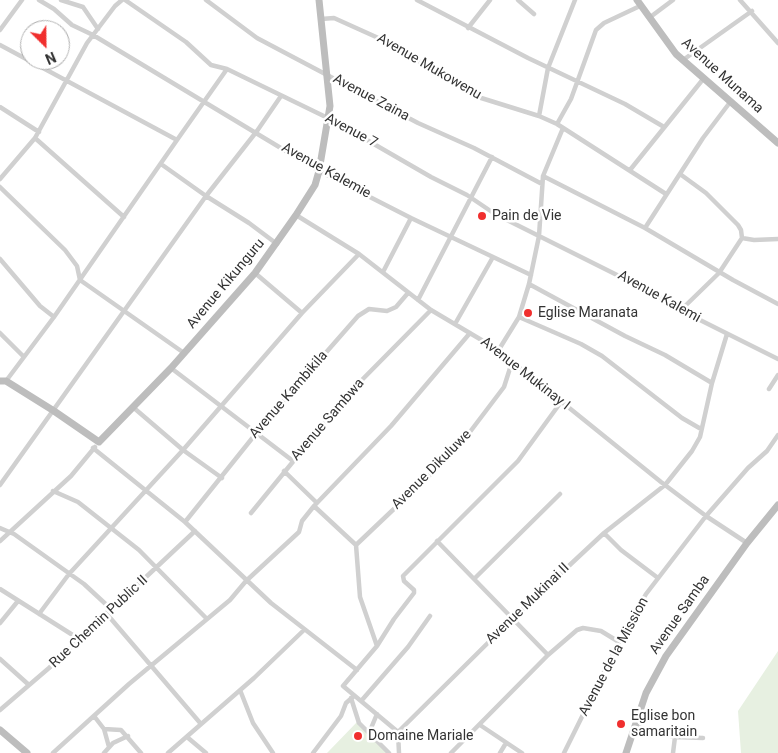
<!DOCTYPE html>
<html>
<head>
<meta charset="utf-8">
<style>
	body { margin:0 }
	#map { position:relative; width:778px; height:753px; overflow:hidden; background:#fff; font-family:Roboto,sans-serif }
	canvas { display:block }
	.north { position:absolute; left:20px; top:20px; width:50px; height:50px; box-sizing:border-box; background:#fff; border:1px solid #adadad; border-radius:50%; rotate:157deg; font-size:14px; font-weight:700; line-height:20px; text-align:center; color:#333 }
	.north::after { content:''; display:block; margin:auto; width:18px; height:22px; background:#f02f2e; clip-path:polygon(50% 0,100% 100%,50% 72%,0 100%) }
</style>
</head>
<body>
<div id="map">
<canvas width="778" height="753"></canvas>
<div class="north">N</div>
</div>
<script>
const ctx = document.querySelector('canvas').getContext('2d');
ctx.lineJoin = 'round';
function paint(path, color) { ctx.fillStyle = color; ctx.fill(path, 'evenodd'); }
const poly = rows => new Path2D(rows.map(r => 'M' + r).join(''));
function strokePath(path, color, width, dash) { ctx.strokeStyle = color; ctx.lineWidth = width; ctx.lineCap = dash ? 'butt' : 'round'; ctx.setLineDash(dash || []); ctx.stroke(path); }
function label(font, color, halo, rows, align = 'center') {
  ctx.font = font + ' Roboto,sans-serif'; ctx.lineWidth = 5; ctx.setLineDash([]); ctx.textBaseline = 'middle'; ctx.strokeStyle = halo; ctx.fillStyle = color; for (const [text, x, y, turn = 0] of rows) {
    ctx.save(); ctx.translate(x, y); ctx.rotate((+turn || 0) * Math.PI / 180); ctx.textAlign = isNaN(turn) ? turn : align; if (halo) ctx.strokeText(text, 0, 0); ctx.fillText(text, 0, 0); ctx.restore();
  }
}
paint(poly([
	[778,651,778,753,741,753,738,711],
	[358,721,391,753,327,753]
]), '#e7f0e1');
strokePath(poly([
	[39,0,54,9,72,25,93,35,319,171,411,218,531,275],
	[61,0,83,7,98,29],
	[125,0,186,42,211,65,227,69,334,121,431,177,467,195,495,214,647,290,696,318,778,359],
	[206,0,257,38,418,123,474,148,542,184],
	[417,0,528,58,625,104,664,127],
	[518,0,534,14],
	[740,0,778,43],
	[649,18,673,0],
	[321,19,334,18,385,41,478,97,539,116,557,124,666,194],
	[468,28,490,0],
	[0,30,22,0],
	[0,45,177,140,227,69],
	[683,60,752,11],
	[0,107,39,132],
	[539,116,548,68,575,0],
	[557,124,571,99,596,30,604,23,640,6],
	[35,138,124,217],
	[161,164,206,196,249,223,277,244],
	[630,170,704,78],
	[680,174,706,193,738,225,741,230,742,238],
	[543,176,645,228,733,280,778,304],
	[0,179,35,138,87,43,115,6,122,0],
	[0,187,65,250,77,266,80,280,184,353],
	[296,215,359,254,431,310,495,348,661,482,706,516,747,543],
	[645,228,703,138,731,101],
	[742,238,754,240,778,239],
	[0,259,40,306,54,317],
	[383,272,411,218],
	[255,273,302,313],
	[529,284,625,336,665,355,712,383],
	[418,300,492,157],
	[682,309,719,273,742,238],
	[519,317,581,344,602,356,682,418,701,429],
	[455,324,493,257],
	[0,333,24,357],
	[498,351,519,317,529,284,539,236,543,176,563,128],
	[171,368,293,461],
	[6,381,54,317,177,140],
	[769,389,778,375],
	[134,408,183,450,222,478],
	[93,448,185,522,271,603,357,670],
	[284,471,317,503],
	[0,485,206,196,257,131,281,96],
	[53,491,78,502,139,550,207,619],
	[251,513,350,392,431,310],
	[185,522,266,421,358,316,369,309,387,311,396,307,408,293],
	[0,528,14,534,84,584,111,609],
	[604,533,621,550,658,578],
	[0,541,71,476,95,447],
	[437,541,548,655],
	[356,545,457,449,504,387,512,362],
	[474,579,560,494],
	[0,589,79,639],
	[106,613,201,724],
	[39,614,69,574,183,450,302,313,359,254],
	[0,623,18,601],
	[377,646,360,597,356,545,314,506,391,426,470,333],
	[0,659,29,685],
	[240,690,253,723,273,753],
	[351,698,359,723,369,733],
	[362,700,408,647,430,616],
	[0,710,49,668,195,531],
	[377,714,369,733,389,753],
	[94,716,104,729,109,747],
	[480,725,522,753],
	[634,726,675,737,703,738],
	[104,729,121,730,141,753],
	[398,732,512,619,604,533,665,485,692,451,700,437,712,383,727,334],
	[187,737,206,753],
	[53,753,129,684,230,600,246,581,299,532,302,521,314,506],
	[104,753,113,743,128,736],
	[168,753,254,678,304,630],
	[313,753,341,716,346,703,354,696],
	[399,753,398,732,343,686,377,646,394,619,414,593,414,590,404,581,403,576,518,461,561,402],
	[451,753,548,655,577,630,583,628,601,631,619,642],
	[500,753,506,743],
	[564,753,619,642,646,594,706,516,748,468,767,451,778,435],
	[673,753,675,737]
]), '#d0d0d0', 4.5);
strokePath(poly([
	[637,0,676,54,778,143],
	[0,381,6,381,54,411,99,442,171,368,255,273,296,215,315,185,319,171,330,106,319,0],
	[0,730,27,753],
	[626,753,646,693,666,656,747,543,778,505]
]), '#bdbdbd', 7);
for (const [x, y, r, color] of [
	[482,216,5,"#f02f2e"],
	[528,313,5,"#f02f2e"],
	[621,724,5,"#f02f2e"],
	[358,736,5,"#f02f2e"]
]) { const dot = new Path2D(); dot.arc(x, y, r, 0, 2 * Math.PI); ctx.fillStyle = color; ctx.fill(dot); strokePath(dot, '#fff', 2); }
label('14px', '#333', '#fff', [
	["Avenue Mukowenu",429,67,30],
	["Avenue Munama",722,76,42],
	["Avenue Zaina",371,98,28],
	["Avenue 7",351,131,28],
	["Avenue Kalemie",326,171,29],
	["Avenue Kikunguru",226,284,-50],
	["Avenue Kalemi",659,297,29],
	["Avenue Mukinay I",525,374,38],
	["Avenue Kambikila",289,395,-49],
	["Avenue Sambwa",328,420,-49],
	["Avenue Dikuluwe",432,470,-45],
	["Avenue Mukinai II",528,604,-44],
	["Avenue Samba",680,615,-55],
	["Rue Chemin Public II",99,622,-43],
	["Avenue de la Mission",614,657,-62]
]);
label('14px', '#333', '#fff', [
	["Pain de Vie",492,216],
	["Eglise Maranata",538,313],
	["Eglise bon",631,716],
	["samaritain",631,732],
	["Domaine Mariale",368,736]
], 'left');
</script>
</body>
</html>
